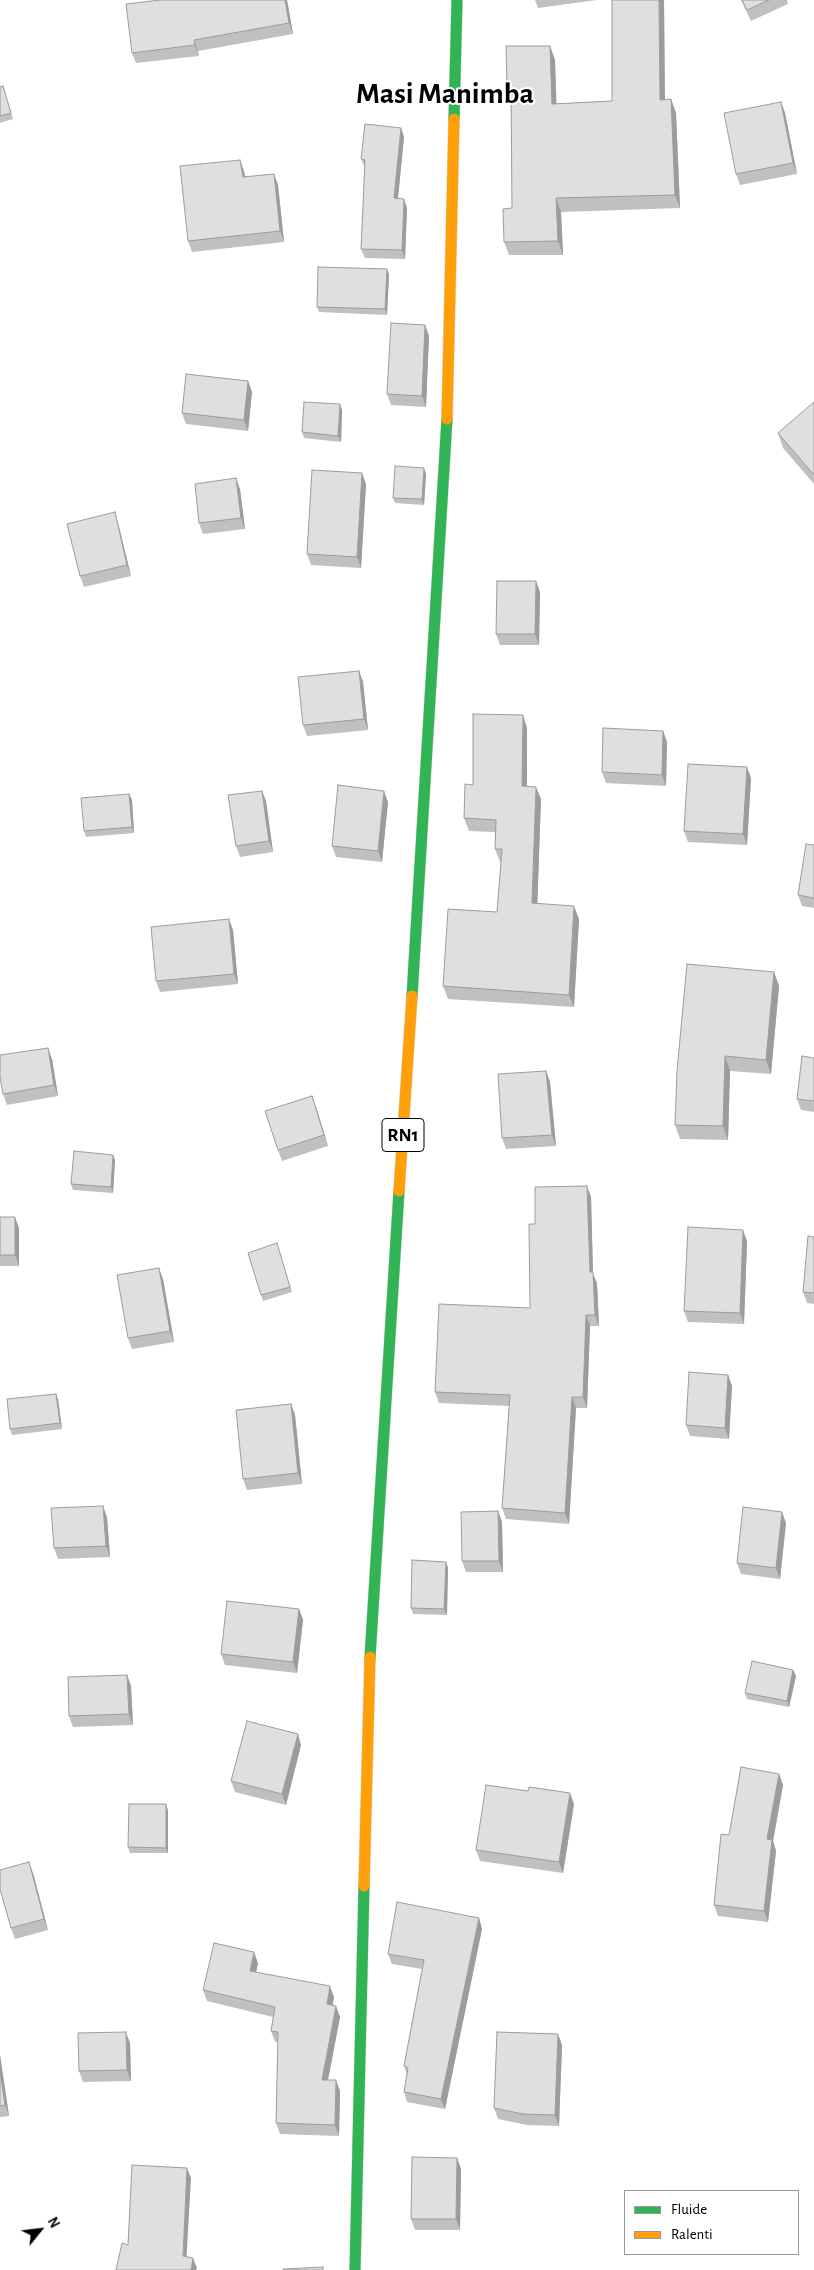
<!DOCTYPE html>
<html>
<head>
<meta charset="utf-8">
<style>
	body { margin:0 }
	#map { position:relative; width:814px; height:2270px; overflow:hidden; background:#fff; font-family:"Alegreya Sans",sans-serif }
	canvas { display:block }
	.legend { position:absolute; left:624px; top:2190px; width:175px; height:65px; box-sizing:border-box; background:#fff; border:1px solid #999; margin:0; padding:6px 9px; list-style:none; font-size:15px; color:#000 }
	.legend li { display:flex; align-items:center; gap:10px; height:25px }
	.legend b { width:25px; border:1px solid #999 }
	.north { position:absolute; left:15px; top:2205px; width:50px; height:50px; -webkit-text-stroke:4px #fff; paint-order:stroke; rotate:61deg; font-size:14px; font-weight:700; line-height:20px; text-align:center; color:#000 }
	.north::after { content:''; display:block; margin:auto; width:18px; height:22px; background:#000; clip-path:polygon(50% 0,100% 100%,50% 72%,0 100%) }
</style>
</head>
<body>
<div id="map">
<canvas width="814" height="2270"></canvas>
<ul class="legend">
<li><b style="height:6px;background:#30b455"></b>Fluide</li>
<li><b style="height:6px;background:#ff9f0a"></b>Ralenti</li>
</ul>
<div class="north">N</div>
</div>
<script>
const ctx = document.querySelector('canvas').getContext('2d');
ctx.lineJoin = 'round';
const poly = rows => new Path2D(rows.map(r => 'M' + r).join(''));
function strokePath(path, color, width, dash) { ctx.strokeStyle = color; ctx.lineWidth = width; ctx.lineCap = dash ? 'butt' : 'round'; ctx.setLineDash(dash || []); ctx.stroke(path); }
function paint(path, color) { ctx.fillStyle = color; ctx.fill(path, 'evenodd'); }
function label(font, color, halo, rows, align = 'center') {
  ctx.font = font + ' "Alegreya Sans",sans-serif'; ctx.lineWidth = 4; ctx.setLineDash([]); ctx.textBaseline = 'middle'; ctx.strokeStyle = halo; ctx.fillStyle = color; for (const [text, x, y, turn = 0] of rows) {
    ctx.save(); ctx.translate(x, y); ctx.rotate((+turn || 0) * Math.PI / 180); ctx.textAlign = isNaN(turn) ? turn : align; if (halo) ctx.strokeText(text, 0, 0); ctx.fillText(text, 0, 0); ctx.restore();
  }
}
const fast = poly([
	[454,119,457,0],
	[412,996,447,419],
	[370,1657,399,1191],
	[355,2270,364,1886]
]);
const slow = poly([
	[447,419,454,119],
	[399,1191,412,996],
	[364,1886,370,1657]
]);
strokePath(fast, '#dbdbdb', 12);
strokePath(slow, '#dbdbdb', 12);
strokePath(fast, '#30b455', 11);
strokePath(slow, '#ff9f0a', 11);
paint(poly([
	[160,0,287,0,293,34,198,51,199,56,136,63,132,53],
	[535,0,597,0,538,8],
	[612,0,664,0,665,100,671,99,676,113,680,208,561,212,563,255,509,255,504,242,512,208,511,100,507,88,550,46,555,60,556,104,612,101],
	[741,0,787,0,788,4,751,21],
	[3,86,13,119,0,123,0,87],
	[781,102,785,113,797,174,740,185,736,174],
	[401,128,404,137,398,199,404,199,407,208,405,259,365,258,361,249,365,168,361,159],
	[244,171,245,177,274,174,278,185,284,242,192,252,188,241],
	[387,269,389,275,387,315,319,312,317,307],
	[425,325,429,336,426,407,391,405,387,394],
	[248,381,252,392,248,431,186,424,182,413],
	[814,402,814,484,783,448,778,433],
	[342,410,341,442,304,438,302,432],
	[426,474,424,505,395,503,393,498],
	[366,484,361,568,311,565,307,554],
	[240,489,245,529,203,534,199,523],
	[118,523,131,576,84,587,80,576],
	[540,592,539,645,500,645,496,634],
	[359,671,363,682,368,730,307,736,303,725],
	[527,728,527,786,541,799,537,903,579,919,574,1007,448,999,443,986,497,912,501,862,500,862,495,849,495,832,469,831,464,818,473,785],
	[663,731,667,742,666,786,606,783,602,772],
	[751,778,747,845,688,842,684,831],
	[262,791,266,801,273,852,240,857,236,846],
	[129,794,132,800,134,833,86,837,84,831],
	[388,802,382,862,336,857,332,846],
	[814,845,814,908,802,906,798,895],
	[233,930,238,984,160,992,156,981],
	[774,972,779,986,771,1074,730,1071,728,1140,680,1139,675,1125],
	[814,1058,814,1112,801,1110,797,1099],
	[52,1059,58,1096,7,1105,3,1094],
	[546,1071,550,1082,556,1146,506,1149,502,1138],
	[316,1107,328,1146,282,1161,278,1150],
	[113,1155,115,1160,113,1193,73,1190,71,1184],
	[591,1197,593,1274,597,1283,599,1326,590,1326,587,1408,576,1408,569,1524,506,1519,502,1508,509,1406,439,1403,435,1392,530,1308,535,1224],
	[0,1217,19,1228,19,1266,0,1266],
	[814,1237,814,1304,807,1303,803,1292],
	[747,1241,744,1324,688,1322,684,1311],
	[277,1243,292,1292,263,1301,248,1253],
	[163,1279,174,1342,132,1349,128,1338],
	[728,1375,732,1386,729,1439,690,1436,686,1425],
	[58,1399,62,1429,12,1435,10,1429],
	[291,1404,295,1415,302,1484,247,1490,243,1479],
	[498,1511,502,1522,503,1572,466,1572,462,1561],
	[107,1517,110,1557,58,1559,54,1548],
	[786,1523,780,1579,741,1574,737,1563],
	[446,1562,448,1568,447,1615,413,1614,411,1608],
	[299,1609,303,1620,297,1673,225,1665,221,1654],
	[793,1670,796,1676,789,1707,747,1699,745,1693],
	[127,1675,131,1686,133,1725,73,1727,69,1716],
	[301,1745,286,1805,235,1792,231,1781],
	[779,1774,783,1785,773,1841,776,1851,768,1922,718,1916,714,1905,729,1835],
	[574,1804,563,1873,480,1861,476,1850],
	[168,1810,168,1853,130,1853,128,1847],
	[33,1873,48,1930,15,1939,11,1928],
	[479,1918,482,1929,445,2109,407,2102,404,2092,407,2075,404,2066,422,1969,392,1964,388,1954],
	[258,1963,256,1972,334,1997,332,2005,340,2017,328,2080,340,2091,339,2136,280,2134,276,2123,278,2042,275,2042,271,2031,273,2017,207,2001,203,1990],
	[130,2043,131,2081,83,2082,79,2071],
	[562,2045,559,2126,527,2125,498,2119,494,2108],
	[0,2055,9,2116,0,2117],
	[457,2158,461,2169,460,2230,415,2230,411,2219]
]), '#c0c0c0');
paint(poly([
	[285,0,287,0,293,34,289,23],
	[659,0,664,0,665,113,660,100],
	[194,40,198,51,199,56,195,45],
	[550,46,555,60,557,118,552,104],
	[671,99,676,113,680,208,675,195],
	[781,102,785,113,797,174,793,163],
	[401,128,404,137,397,207,394,198],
	[240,160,244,171,247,188,243,177],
	[274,174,278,185,284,242,280,231],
	[556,198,561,212,563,255,558,241],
	[404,199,407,208,405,259,402,250],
	[387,269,389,275,387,315,385,309],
	[425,325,429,336,426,407,422,396],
	[248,381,252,392,248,431,244,420],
	[340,404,342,410,341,442,338,436],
	[424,468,426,474,424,505,422,499],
	[362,473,366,484,361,568,357,557],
	[236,478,240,489,245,529,241,518],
	[115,512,118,523,131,576,127,565],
	[536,581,540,592,539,645,535,634],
	[359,671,363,682,368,730,364,719],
	[523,715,527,728,527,799,522,786],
	[663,731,667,742,666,786,662,775],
	[747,767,751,778,747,845,743,834],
	[536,787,541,799,537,916,532,903],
	[262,791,266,801,273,852,269,841],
	[384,791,388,802,382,862,378,851],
	[129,794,132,800,134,833,132,827],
	[574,906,579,919,574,1007,569,995],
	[229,919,233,930,238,984,234,974],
	[774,972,779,986,771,1074,766,1060],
	[48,1048,52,1059,58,1096,54,1085],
	[725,1056,730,1071,728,1140,723,1126],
	[546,1071,550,1082,556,1146,552,1135],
	[312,1096,316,1107,328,1146,324,1135],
	[113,1155,115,1160,113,1193,111,1187],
	[587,1186,591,1197,593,1274,597,1283,599,1326,595,1315,590,1272],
	[15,1217,19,1228,19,1266,15,1255],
	[743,1230,747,1241,744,1324,740,1313],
	[159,1268,163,1279,174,1342,170,1331],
	[586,1315,590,1326,587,1408,583,1397],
	[728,1375,732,1386,729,1439,725,1428],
	[56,1394,58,1399,62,1429,60,1423],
	[572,1397,576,1408,569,1524,565,1513],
	[291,1404,295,1415,302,1484,298,1473],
	[103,1506,107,1517,110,1557,106,1546],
	[498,1511,502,1522,503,1572,499,1561],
	[782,1512,786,1523,780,1579,776,1568],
	[446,1562,448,1568,447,1615,444,1609],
	[299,1609,303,1620,297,1673,293,1662],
	[793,1670,796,1676,789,1707,787,1701],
	[127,1675,131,1686,133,1725,129,1714],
	[298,1734,301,1745,286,1805,282,1794],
	[779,1774,783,1785,773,1841,776,1851,768,1922,764,1911,767,1839],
	[570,1793,574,1804,563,1873,559,1862],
	[166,1804,168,1810,168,1853,166,1848],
	[29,1862,33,1873,48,1930,44,1919],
	[479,1918,482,1929,445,2109,441,2099],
	[254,1952,258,1963,254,1982,250,1971],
	[330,1986,334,1997,331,2015,327,2004],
	[336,2006,340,2017,326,2090,322,2080],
	[126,2032,130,2043,131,2081,127,2070],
	[558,2034,562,2045,559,2126,555,2115],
	[0,2055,9,2116,5,2105,0,2071],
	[336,2080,340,2091,339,2136,335,2125],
	[457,2158,461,2169,460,2230,456,2219],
	[187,2168,191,2178,186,2266,183,2256],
	[193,2258,197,2268,196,2270,191,2270]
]), '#9c9c9c');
const building = poly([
	[160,0,285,0,289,23,194,40,195,45,132,53,126,4,160,0],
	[612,0,659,0,660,100,671,99,675,195,556,198,558,241,504,242,503,209,512,208,511,87,507,88,506,46,550,46,552,104,612,101,612,0],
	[742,0,769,0,747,10,742,0],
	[3,86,11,113,0,116,0,87,3,86],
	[781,102,793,163,736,174,724,113,781,102],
	[365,124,401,128,394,198,404,199,402,250,361,249,365,160,361,159,365,124],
	[240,160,243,177,274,174,280,231,188,241,180,166,240,160],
	[318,267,387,269,385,309,317,307,318,267],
	[391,323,425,325,422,396,387,394,391,323],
	[186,374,248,381,244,420,182,413,186,374],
	[304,402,340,404,338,436,302,432,304,402],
	[814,402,814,475,778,433,814,402],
	[395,466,424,468,422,499,393,498,395,466],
	[312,470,362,473,357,557,307,554,312,470],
	[236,478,241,518,199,523,195,484,236,478],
	[115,512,127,565,80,576,67,524,115,512],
	[497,581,536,581,535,634,496,634,497,581],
	[359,671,364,719,303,725,298,677,359,671],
	[473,714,523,715,522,786,536,787,532,903,574,906,569,995,443,986,448,909,497,912,502,849,495,849,496,820,464,818,465,784,473,785,473,714],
	[603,728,663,731,662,775,602,772,603,728],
	[688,764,747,767,743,834,684,831,688,764],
	[338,785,384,791,378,851,332,846,338,785],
	[262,791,269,841,236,846,228,795,262,791],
	[129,794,132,827,84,831,81,798,129,794],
	[806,844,814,845,814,898,798,895,806,844],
	[229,919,234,974,156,981,151,927,229,919],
	[687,964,774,972,766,1060,725,1056,723,1126,675,1125,677,1071,687,964],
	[48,1048,54,1085,3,1094,0,1077,0,1055,48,1048],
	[802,1056,814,1058,814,1101,797,1099,802,1056],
	[546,1071,552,1135,502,1138,498,1074,546,1071],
	[312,1096,324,1135,278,1150,265,1111,312,1096],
	[74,1151,113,1155,111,1187,71,1184,74,1151],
	[587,1186,590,1272,593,1272,595,1315,586,1315,583,1397,572,1397,565,1513,502,1508,510,1395,435,1392,439,1304,530,1308,529,1224,535,1224,535,1187,587,1186],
	[0,1217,15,1217,15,1255,0,1255,0,1217],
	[688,1227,743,1230,740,1313,684,1311,688,1227],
	[808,1236,814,1237,814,1293,803,1292,808,1236],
	[277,1243,290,1287,261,1295,248,1253,277,1243],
	[159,1268,170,1331,128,1338,117,1275,159,1268],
	[689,1372,728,1375,725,1428,686,1425,689,1372],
	[56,1394,60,1423,10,1429,7,1399,56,1394],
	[291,1404,298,1473,243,1479,236,1410,291,1404],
	[103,1506,106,1546,54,1548,51,1508,103,1506],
	[743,1507,782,1512,776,1568,737,1563,743,1507],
	[498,1511,499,1561,462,1561,461,1512,498,1511],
	[412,1560,446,1562,444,1609,411,1608,412,1560],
	[227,1601,299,1609,293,1662,221,1654,227,1601],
	[752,1661,793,1670,787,1701,745,1693,752,1661],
	[127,1675,129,1714,69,1716,68,1677,127,1675],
	[247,1721,298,1734,282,1794,231,1781,247,1721],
	[741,1767,779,1774,767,1839,772,1840,764,1911,714,1905,721,1834,729,1835,741,1767],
	[486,1785,528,1791,529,1787,570,1793,559,1862,476,1850,486,1785],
	[129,1804,166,1804,166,1848,128,1847,129,1804],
	[29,1862,44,1919,11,1928,0,1889,0,1870,29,1862],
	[397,1902,479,1918,441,2099,404,2092,408,2068,404,2066,424,1960,388,1954,397,1902],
	[214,1943,254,1952,250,1971,330,1986,327,2004,336,2006,322,2080,336,2080,335,2125,276,2123,278,2032,271,2031,275,2007,203,1990,214,1943],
	[126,2032,127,2070,79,2071,78,2033,126,2032],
	[497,2032,558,2034,555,2115,523,2114,494,2108,497,2032],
	[0,2071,5,2105,0,2106,0,2071],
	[412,2157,457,2158,456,2219,411,2219,412,2157],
	[132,2165,187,2168,183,2256,193,2258,191,2270,116,2270,122,2243,128,2245,132,2165],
	[323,2267,323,2270,283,2270,283,2269,323,2267]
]);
paint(building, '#dfdfdf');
strokePath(building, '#9c9c9c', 1);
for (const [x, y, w] of [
	[403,1135,42]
]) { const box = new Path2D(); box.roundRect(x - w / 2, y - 16.5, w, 33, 4); ctx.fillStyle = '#fff'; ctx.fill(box); strokePath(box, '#000', 1); }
label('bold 19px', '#000', null, [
	["RN1",403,1135]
]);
label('bold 30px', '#000', '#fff', [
	["Masi Manimba",445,94]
]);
</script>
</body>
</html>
